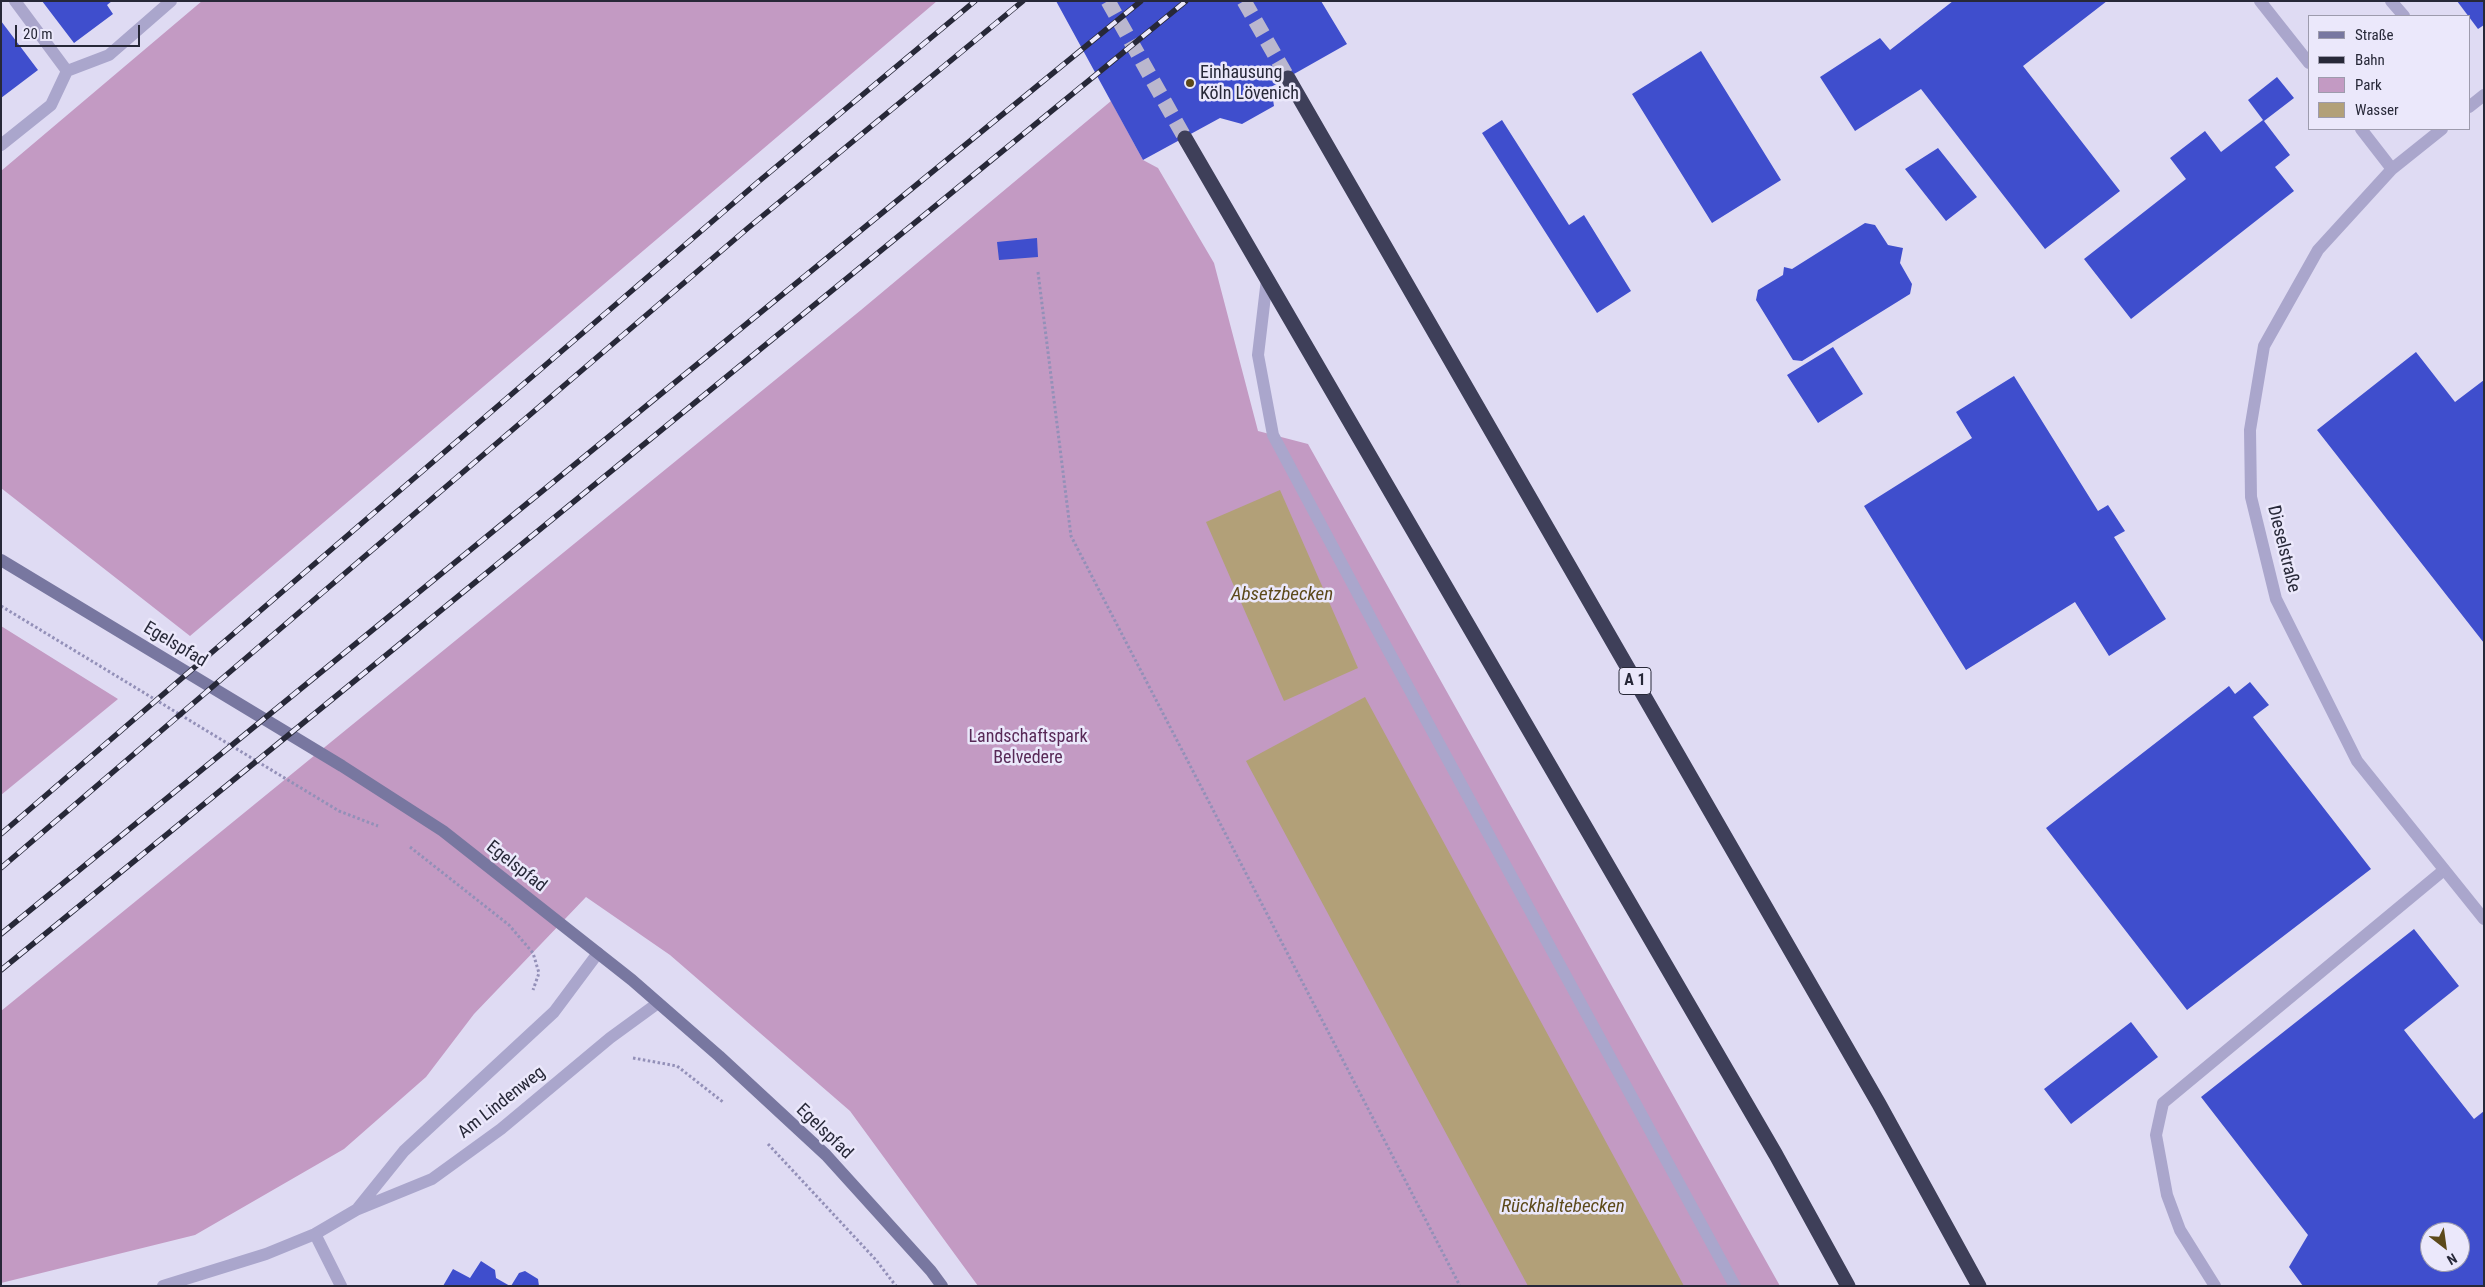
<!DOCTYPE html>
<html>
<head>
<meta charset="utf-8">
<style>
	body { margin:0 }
	#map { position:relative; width:2485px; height:1287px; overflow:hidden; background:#dfdbf3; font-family:"Roboto Condensed",sans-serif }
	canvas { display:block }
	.frame { position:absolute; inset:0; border:2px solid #272838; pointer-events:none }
	.legend { position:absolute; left:2308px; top:15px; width:162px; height:115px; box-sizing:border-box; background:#ebe8fb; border:1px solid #9d9bad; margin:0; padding:6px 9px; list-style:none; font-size:15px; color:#272838 }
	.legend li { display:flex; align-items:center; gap:10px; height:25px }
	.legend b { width:25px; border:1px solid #9d9bad }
	.north { position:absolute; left:2420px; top:1222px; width:50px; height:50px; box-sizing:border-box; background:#ebe8fb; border:1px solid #9d9bad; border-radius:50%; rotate:150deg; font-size:14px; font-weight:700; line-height:20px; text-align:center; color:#272838 }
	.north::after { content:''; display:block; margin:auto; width:18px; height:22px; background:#5c491a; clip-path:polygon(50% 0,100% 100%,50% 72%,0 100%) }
	.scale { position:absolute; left:15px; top:25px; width:125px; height:22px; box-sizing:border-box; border:2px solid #272838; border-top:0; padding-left:6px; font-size:15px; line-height:18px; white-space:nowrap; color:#272838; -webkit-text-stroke:4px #ebe8fb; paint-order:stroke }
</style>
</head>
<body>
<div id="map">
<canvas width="2485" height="1287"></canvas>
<div class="frame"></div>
<ul class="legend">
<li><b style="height:6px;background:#7877a0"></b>Straße</li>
<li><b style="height:6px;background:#272838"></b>Bahn</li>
<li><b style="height:14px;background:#c39ac3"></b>Park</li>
<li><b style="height:14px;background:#b2a078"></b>Wasser</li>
</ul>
<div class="north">N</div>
<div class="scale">20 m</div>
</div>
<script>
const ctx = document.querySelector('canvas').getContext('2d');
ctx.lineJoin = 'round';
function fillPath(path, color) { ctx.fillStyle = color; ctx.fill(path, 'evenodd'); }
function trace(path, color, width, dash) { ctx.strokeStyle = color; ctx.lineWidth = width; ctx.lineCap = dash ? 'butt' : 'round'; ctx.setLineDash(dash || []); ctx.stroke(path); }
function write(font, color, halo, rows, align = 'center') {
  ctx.font = font + ' "Roboto Condensed",sans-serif'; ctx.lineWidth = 5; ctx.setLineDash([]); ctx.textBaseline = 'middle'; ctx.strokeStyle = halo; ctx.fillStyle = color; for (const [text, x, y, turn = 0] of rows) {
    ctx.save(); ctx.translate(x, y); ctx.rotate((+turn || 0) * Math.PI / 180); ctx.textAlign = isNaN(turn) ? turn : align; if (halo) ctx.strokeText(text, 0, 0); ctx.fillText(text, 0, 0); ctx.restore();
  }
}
fillPath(new Path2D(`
	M202 1H937L190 636 1 488V171Z
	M1111 101 1143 160 1158 168 1214 263 1258 431 1308 444 1780 1286H978L850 1111 670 955 586 897 474 1014 426 1077 344 1149 195 1235 1 1283V1011L861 310Z
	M1 626 118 699 1 795Z`), '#c39ac3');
fillPath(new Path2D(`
	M1280 490 1358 668 1284 701 1206 522Z
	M1365 697 1684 1286H1528L1246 761Z`), '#b2a078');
fillPath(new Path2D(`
	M42 1H112L107 5 113 14 74 43Z
	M1056 1H1321L1347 44 1271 87 1274 106 1242 124 1220 118 1143 160Z
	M1953 1H2107L2023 66 2120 191 2045 249 1921 89 1855 131 1820 77 1880 38 1890 50Z
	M2457 1H2484V25L2478 29Z
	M1 21 38 70 1 98Z
	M1701 51 1781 180 1712 223 1632 94Z
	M2277 77 2294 98 2264 121 2290 155 2275 167 2294 191 2131 319 2084 259 2186 179 2170 158 2205 131 2221 152 2263 120 2248 100Z
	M1502 120 1569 225 1584 215 1631 291 1597 313 1482 133Z
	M1938 148 1977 197 1946 221 1905 169Z
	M1865 223 1875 225 1888 245 1903 248 1900 263 1912 284 1910 294 1802 361 1793 360 1756 300 1758 290 1783 275 1784 267 1792 269Z
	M1037 238 1038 257 999 260 997 242Z
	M1833 347 1863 394 1818 423 1787 375Z
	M2416 352 2455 402 2484 380V643L2317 430Z
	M2014 376 2098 511 2108 505 2125 531 2114 537 2166 619 2109 656 2075 602 1966 670 1864 506 1972 438 1956 412Z
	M2250 682 2269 705 2253 717 2371 869 2187 1010 2046 828 2229 686 2235 694Z
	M2414 929 2459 986 2404 1030 2474 1119 2484 1111V1286H2303L2289 1267 2308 1235 2201 1097ZM2430 1232H2460V1262H2430Z
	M2131 1022 2158 1057 2071 1124 2044 1089Z
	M481 1261 495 1270 496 1278 510 1286H443L453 1269 470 1278Z
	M525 1271 538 1279 539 1286H511L519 1273Z`), '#3f4ecd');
trace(new Path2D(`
	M1108 1 1185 138
	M1244 1 1288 78`), '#bab7ce', 15, [15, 8]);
trace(new Path2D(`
	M1038 272 1071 536 1460 1286
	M1 606 339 811 378 826
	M410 847 509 925 533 953 539 973 533 990
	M633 1058 677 1066 723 1102
	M768 1144 876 1260 896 1286`), '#9390b8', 3, [2.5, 2.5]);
trace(new Path2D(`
	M2391 1 2404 16
	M67 71 109 55 171 1
	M1 145 51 105 67 71 15 1
	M1267 279 1258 355 1273 435 1382 639 1735 1286
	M2215 1286 2180 1230 2167 1195 2156 1135 2163 1103 2444 870`), '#aaa6cc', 12);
trace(new Path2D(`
	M2260 1 2309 63
	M2469 107 2484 95
	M2361 129 2392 169
	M2442 129 2392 169 2318 250 2264 346 2250 430 2251 497 2276 599 2357 761 2484 919
	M358 1208 404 1151 554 1012 598 953
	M315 1234 341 1286
	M163 1286 266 1254 315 1234 356 1210 432 1179 501 1129 610 1038 658 1003`), '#aaa6cc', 12);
trace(new Path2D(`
	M1 560 342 766 443 831 632 980 719 1056 826 1155 931 1271 942 1286`), '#7877a0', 12);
trace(new Path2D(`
	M1288 78 1879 1104 1979 1286
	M1185 138 1776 1155 1848 1286`), '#3e3f59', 15);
const rail = new Path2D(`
	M1 834 758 182 975 1
	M1 868 748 228 1023 1
	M1 934 1141 1
	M1 970 1186 1`);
trace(rail, '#272838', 5.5);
trace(rail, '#ebe8fb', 4, [11]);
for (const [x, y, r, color] of [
	[1190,83,5,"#5c491a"]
]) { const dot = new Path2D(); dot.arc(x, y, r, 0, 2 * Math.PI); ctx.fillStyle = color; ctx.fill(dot); trace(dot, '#ebe8fb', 2); }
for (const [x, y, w] of [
	[1635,681,32]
]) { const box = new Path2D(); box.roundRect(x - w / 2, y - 13.5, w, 27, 4); ctx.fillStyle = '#ebe8fb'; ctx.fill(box); trace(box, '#272838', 1); }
write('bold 16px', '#272838', null, [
	["A 1",1635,681]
]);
write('18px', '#272838', '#ebe8fb', [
	["Einhausung",1200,73],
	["Köln Lövenich",1200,94]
], 'left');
write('18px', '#272838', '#ebe8fb', [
	["Dieselstraße",2283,549,76],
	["Egelspfad",175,645,31],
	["Egelspfad",516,867,38],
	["Am Lindenweg",502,1103,-38],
	["Egelspfad",824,1132,44]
]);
write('18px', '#582957', '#ebe8fb', [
	["Landschaftspark",1028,737],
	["Belvedere",1028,758]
]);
write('italic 19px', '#5c491a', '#ebe8fb', [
	["Absetzbecken",1282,595],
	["Rückhaltebecken",1563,1207]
]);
</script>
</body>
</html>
